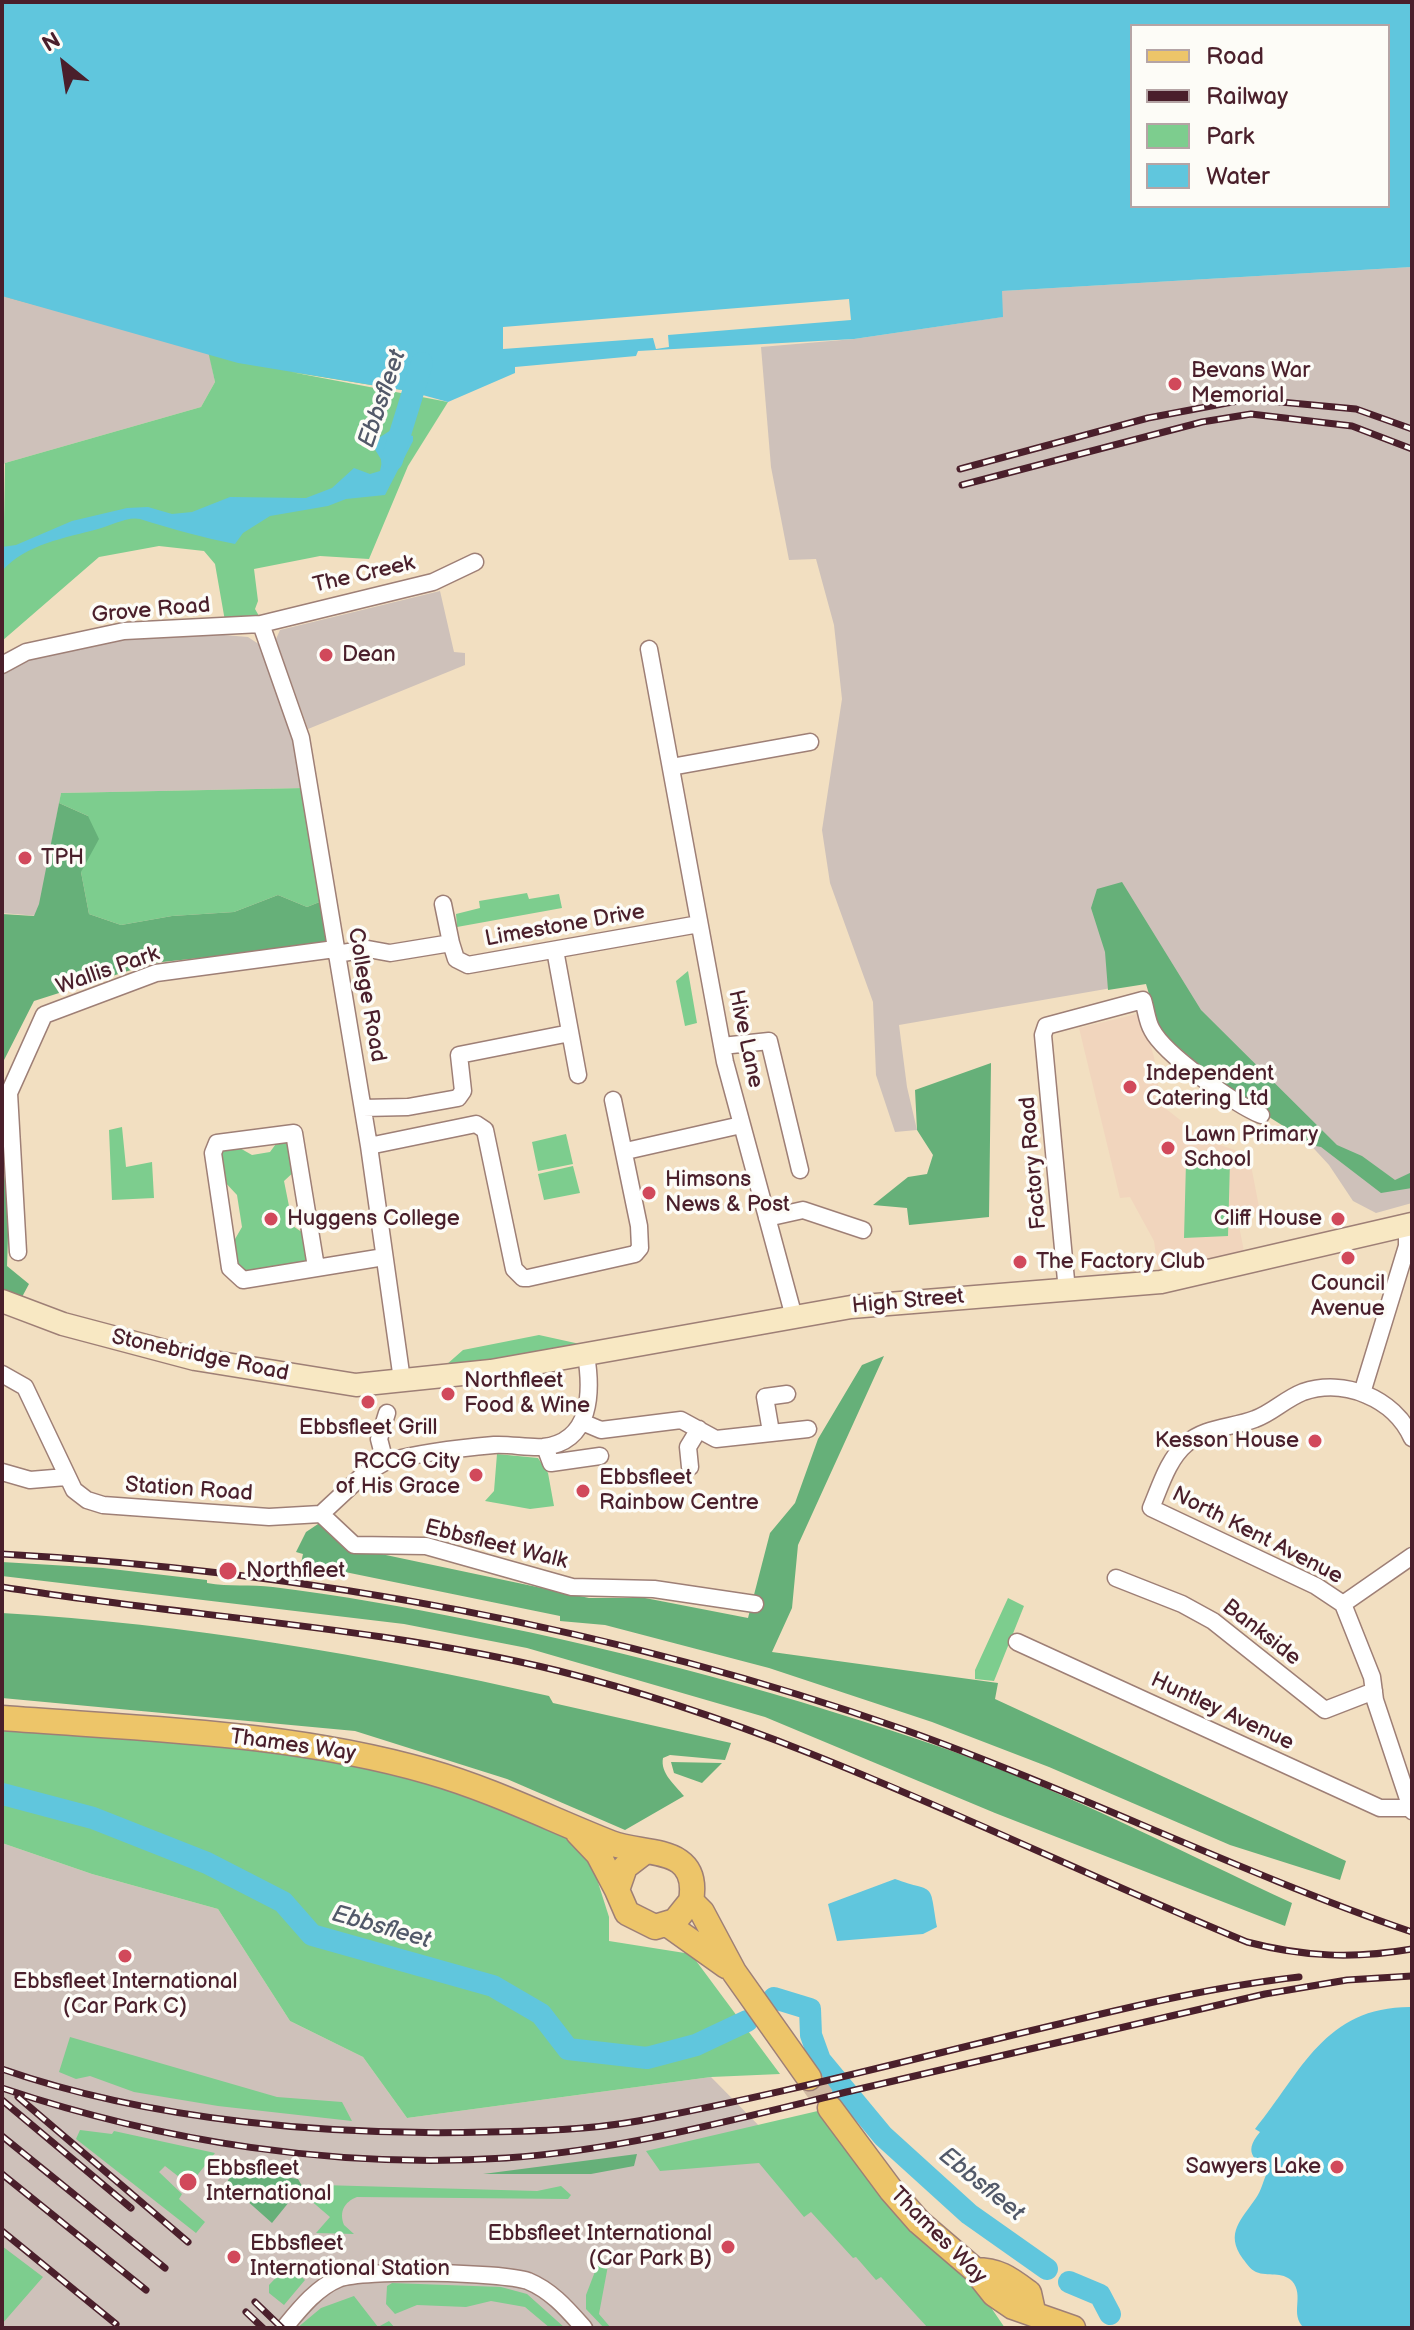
<!DOCTYPE html>
<html>
<head>
<meta charset="utf-8">
<style>
	body { margin:0 }
	#map { position:relative; width:1414px; height:2330px; overflow:hidden; background:#f2dfc1; font-family:"Balsamiq Sans",sans-serif }
	canvas { display:block }
	.frame { position:absolute; inset:0; border:4px solid #4a1f2b; pointer-events:none }
	.legend { position:absolute; left:1130px; top:24px; width:260px; height:184px; box-sizing:border-box; background:#fdfcf7; border:2px solid #b5a4a5; margin:0; padding:10px 14px; list-style:none; font-size:24px; color:#4a1f2b }
	.legend li { display:flex; align-items:center; gap:16px; height:40px }
	.legend b { width:40px; border:2px solid #b5a4a5 }
	.north { position:absolute; left:24px; top:24px; width:80px; height:80px; -webkit-text-stroke:6px #fdfcf7; paint-order:stroke; rotate:330deg; font-size:22px; font-weight:700; line-height:32px; text-align:center; color:#4a1f2b }
	.north::after { content:''; display:block; margin:auto; width:28px; height:36px; background:#4a1f2b; clip-path:polygon(50% 0,100% 100%,50% 72%,0 100%) }
</style>
</head>
<body>
<div id="map">
<canvas width="1414" height="2330"></canvas>
<div class="frame"></div>
<ul class="legend">
<li><b style="height:10px;background:#edc569"></b>Road</li>
<li><b style="height:10px;background:#4a1f2b"></b>Railway</li>
<li><b style="height:22px;background:#7dcd8e"></b>Park</li>
<li><b style="height:22px;background:#60c6dd"></b>Water</li>
</ul>
<div class="north">N</div>
</div>
<script>
const ctx = document.querySelector('canvas').getContext('2d');
ctx.lineJoin = 'round';
function fillPath(path, color) { ctx.fillStyle = color; ctx.fill(path, 'evenodd'); }
function trace(path, color, width, dash) { ctx.strokeStyle = color; ctx.lineWidth = width; ctx.lineCap = dash ? 'butt' : 'round'; ctx.setLineDash(dash || []); ctx.stroke(path); }
function write(font, color, halo, rows, align = 'center') {
  ctx.font = font + ' "Balsamiq Sans",sans-serif'; ctx.lineWidth = 7; ctx.setLineDash([]); ctx.textBaseline = 'middle'; ctx.strokeStyle = halo; ctx.fillStyle = color; for (const [text, x, y, turn = 0] of rows) {
    ctx.save(); ctx.translate(x, y); ctx.rotate((+turn || 0) * Math.PI / 180); ctx.textAlign = isNaN(turn) ? turn : align; if (halo) ctx.strokeText(text, 0, 0); ctx.fillText(text, 0, 0); ctx.restore();
  }
}
fillPath(new Path2D(`
	M1141 1013 1154 1057 1161 1105 1206 1140 1249 1155 1260 1212 1237 1216 1244 1251 1158 1270 1154 1241 1130 1197 1120 1198 1079 1028Z`), '#f1d5bd');
fillPath(new Path2D(`
	M1412 267V1203L1376 1213 1353 1201 1329 1165 1293 1126 1146 982 899 1025 907 1087 917 1130 895 1132 876 1075 873 1002 830 883 822 830 842 699 834 625 816 559 789 560 771 467 761 347 854 339 1002 317 1001 291Z
	M2 290 209 352 215 382 201 407 5 463 2 467Z
	M440 591 454 652 465 653V665L308 729 279 648 276 639 280 630Z
	M224 635 248 637 260 645 292 736 305 788 61 793 38 916 2 913V674L25 661 128 638Z
	M2 1843 92 1874 218 1909 290 2021 363 2057 407 2118 711 2077 958 2328H2Z`), '#cec1ba');
fillPath(new Path2D(`
	M2 296 408 391 291 372 448 402 408 466 369 559 320 556 254 569 258 601 255 609 259 616 225 621 215 564 204 551 159 546 99 557 2 641 5 463 201 407 215 382 208 351Z
	M305 788 322 901 307 907 278 895 234 912 172 916 121 925 89 914 81 872 88 816 59 803 61 793Z
	M527 893 529 899 559 894 562 908 457 927 456 914 480 908 479 901Z
	M688 971 697 1023 685 1026 676 981Z
	M122 1127 126 1167 152 1162 154 1198 112 1200 109 1130Z
	M566 1134 573 1164 538 1171 532 1142Z
	M281 1137H287L297 1169 284 1181 293 1226 306 1235 310 1263 305 1266 237 1272 231 1246 242 1227 237 1195 222 1179 220 1150 238 1147 252 1155 270 1152Z
	M1230 1161 1228 1236 1184 1238 1186 1162Z
	M573 1166 580 1193 544 1200 538 1174Z
	M539 1335 589 1346 488 1363 446 1365 463 1350Z
	M497 1454 538 1458 548 1473 554 1506 530 1509 485 1501 494 1491Z
	M1008 1598 1024 1606 994 1681 975 1679V1670Z
	M2 1725 241 1744 435 1780 576 1839 596 1876 609 1917V1941L691 1954 780 2074 711 2077 407 2118 363 2057 290 2021 218 1909 92 1874 2 1843Z
	M70 2037 277 2097 342 2102 352 2121 218 2106 134 2092 90 2076 76 2079 59 2072Z
	M822 2110 919 2238 996 2303 992 2309 1005 2328H928L881 2277 876 2280 856 2257 853 2258 811 2212 804 2217 759 2163 660 2171 646 2151Z
	M80 2130 112 2134 114 2131 215 2153 195 2178 183 2180 165 2166 159 2172 182 2194 179 2199 205 2222 196 2233 76 2139Z
	M321 2185 537 2191 561 2186 571 2195 568 2199 357 2197C344 2202 339 2212 344 2225L354 2234 316 2233 330 2217 309 2199Z
	M2 2246 43 2277 2 2324Z
	M609 2260 599 2314 611 2328H604L586 2309V2295L599 2261Z
	M288 2265 305 2280 284 2305 269 2293V2285Z
	M392 2283 501 2287 527 2294 565 2328H550L525 2307 491 2301 466 2307 417 2305 395 2314 386 2304 387 2286Z
	M354 2296 378 2327 389 2321 395 2328H297L321 2308Z`), '#7dcd8e');
fillPath(new Path2D(`
	M59 803 88 816 99 839 81 872 89 914 121 925 172 916 234 912 278 895 307 907 322 901 329 944 153 963 34 1001 2 1064V914L34 916 39 904Z
	M1122 882 1201 1010 1337 1145 1362 1156 1395 1180 1412 1172V1188L1381 1193 1321 1147 1301 1143 1285 1127 1234 1095 1169 1039 1159 1028 1146 984 1108 990 1105 952 1091 908 1097 889Z
	M991 1063 989 1217 909 1225 907 1208 873 1205 908 1177 927 1174 933 1155 917 1130 915 1090Z
	M2 1161 9 1206 7 1266 29 1284 22 1297 2 1289Z
	M884 1356 798 1545 792 1608 772 1652 998 1683 995 1699 1346 1861 1340 1880 1230 1845 1049 1767 932 1722 769 1668 605 1625 560 1621V1616L301 1563 303 1554 296 1552 306 1532 321 1522 348 1547 589 1598H645L748 1618 770 1533 795 1503 818 1439 862 1365Z
	M2 1562 103 1568 207 1580V1583C229 1587 251 1584 273 1587 338 1595 406 1607 470 1620 632 1652 794 1696 949 1750 1065 1791 1180 1851 1292 1903L1285 1926 995 1813 765 1717 527 1648 404 1624 2 1576Z
	M2 1613C187 1624 368 1655 549 1696L553 1703 731 1743 725 1760 670 1755 663 1758C660 1773 675 1785 684 1796L625 1830 507 1779 355 1731 2 1698Z
	M671 1762 722 1763 702 1783 674 1773Z
	M637 2154 634 2166 591 2174H483Z
	M233 2169 298 2179 302 2186 272 2223 227 2183Z`), '#66b079');
fillPath(new Path2D(`
	M2 2H1412V267L1002 291 1003 317 854 339 638 351 636 356 515 367V373L448 402 408 391 238 363 2 296ZM1132 26H1388V206H1132Z
	M391 430 413 436V441L385 495 346 499 328 506 270 516 243 533 235 544C204 538 172 529 140 519 128 516 110 526 98 529 65 538 26 544 2 571V547L16 545 72 521 127 508 148 507 172 514 192 512 230 497 306 498 332 488 354 468 370 474 380 471 382 461 371 443Z
	M895 1879C936 1894 929 1879 937 1927L923 1934 837 1941 828 1904Z
	M1412 2007V2328H1304C1289 2314 1305 2296 1292 2281 1282 2271 1268 2277 1256 2272 1250 2269 1247 2264 1243 2259 1224 2233 1242 2219 1256 2198 1261 2191 1263 2182 1266 2175 1260 2158 1240 2156 1260 2132L1255 2129C1302 2071 1325 2006 1412 2007Z`), '#60c6dd');
fillPath(new Path2D(`
	M849 299 851 320 668 335 669 347 656 349 653 338 503 349V327Z`), '#f2dfc1');
trace(new Path2D(`
	M392 460 422 363
	M2 1794 93 1818 207 1863 283 1902 312 1935 493 1986 541 2014 568 2049 647 2058 696 2045 747 2021
	M774 1998 810 2009 811 2035 820 2060 883 2136 969 2214 1047 2269
	M1069 2282 1100 2295 1110 2314`), '#60c6dd', 22);
trace(new Path2D(`
	M809 2078 830 2108`), '#d0b9a3', 24, [24, 12]);
const street = new Path2D(`
	M261 624 301 738 369 1146 402 1380
	M649 649 725 1062 794 1317
	M2 665 26 652 124 631 261 624 433 582 475 562
	M671 767 810 742
	M451 943 456 959 468 965 699 924
	M555 950 578 1075
	M336 954 368 949 390 953 451 943 443 904
	M722 1046 769 1041 800 1170
	M363 1108 408 1107 458 1098 463 1091 459 1055 570 1033
	M369 1146 476 1124 485 1130 514 1269 523 1278H528L635 1254 640 1248 639 1226 613 1100
	M626 1151 741 1125
	M767 1218 803 1210 863 1230
	M18 1252 9 1093 44 1015 156 973 335 949
	M316 1267 294 1133 217 1143 213 1153 230 1268 243 1280 384 1257
	M1067 1291 1043 1035 1046 1026 1143 1000C1146 1009 1147 1022 1152 1030 1165 1055 1235 1104 1261 1115
	M2 1374 25 1387 74 1490 87 1500 103 1505 269 1517 321 1514
	M1362 1393 1407 1246V1226
	M387 1413 379 1439 385 1462C419 1453 459 1448 494 1445 510 1444 527 1448 543 1447 592 1442 592 1391 586 1355
	M582 1422 601 1430 681 1420 716 1439 808 1429
	M771 1432 765 1397 787 1394
	M545 1447 551 1463 600 1456
	M385 1462 364 1474 321 1514 354 1545 426 1546 572 1587 654 1589 755 1604
	M690 1467 688 1447 699 1429
	M2 1472 30 1480 66 1477
	M1116 1578 1182 1604 1213 1621 1325 1710 1374 1691
	M1343 1604 1316 1586 1151 1508C1160 1487 1168 1459 1186 1444 1204 1427 1232 1428 1255 1419 1272 1413 1285 1399 1303 1392 1344 1378 1394 1398 1412 1438
	M1343 1604 1372 1677 1375 1700 1412 1811
	M1343 1604 1412 1556
	M1017 1642 1380 1808H1411
	M284 2328C299 2310 316 2288 338 2279 362 2269 502 2272 528 2281 552 2291 567 2309 584 2328`);
const secondary = new Path2D(`
	M2 1301 63 1324 195 1359 356 1385 491 1371 851 1307 1161 1282 1412 1224`);
const primary = new Path2D(`
	M2 1718C145 1729 292 1732 430 1772 493 1790 550 1819 611 1843 644 1856 701 1844 691 1901L675 1921 655 1927 627 1913 617 1890 625 1867 646 1851
	M578 1833 598 1854 617 1890
	M691 1901 702 1912 734 1972 809 2078
	M667 1924 726 1966
	M830 2108 891 2190 919 2222 975 2270 994 2294 1013 2307 1073 2328
	M975 2270C999 2270 1010 2279 1029 2293L1033 2311`);
trace(street, '#9e7f76', 19);
trace(secondary, '#9e7f76', 25);
trace(primary, '#9e7f76', 27);
trace(street, '#fff', 16);
trace(secondary, '#f8e8c3', 22);
trace(primary, '#edc569', 24);
const rail = new Path2D(`
	M960 469 1148 418 1248 399 1356 409 1412 429
	M962 485 1202 422 1251 414 1352 426 1412 449
	M2 1554C308 1571 615 1628 905 1730 1076 1791 1240 1873 1412 1932
	M2 1587C188 1617 376 1626 559 1671 800 1731 1019 1848 1247 1942 1304 1957 1354 1959 1412 1949
	M2 2069C151 2121 330 2136 487 2132 537 2131 588 2130 638 2121 780 2095 919 2057 1059 2024 1138 2005 1218 1986 1299 1977
	M2 2088C163 2142 336 2169 506 2158 624 2150 740 2118 855 2090 992 2058 1128 2026 1265 1994L1347 1980 1412 1976
	M18 2097 188 2242
	M2 2100 131 2208
	M2 2136 165 2268
	M2 2174 146 2290
	M2 2231 116 2324
	M255 2302 282 2328
	M246 2312 263 2328`);
trace(rail, '#4a1f2b', 7);
trace(rail, '#fdfcf7', 4, [12]);
for (const [x, y, r, color] of [
	[1175,384,8,"#d1495b"],
	[326,655,8,"#d1495b"],
	[25,858,8,"#d1495b"],
	[1130,1087,8,"#d1495b"],
	[1168,1148,8,"#d1495b"],
	[649,1193,8,"#d1495b"],
	[271,1219,8,"#d1495b"],
	[1338,1219,8,"#d1495b"],
	[1348,1258,8,"#d1495b"],
	[1020,1262,8,"#d1495b"],
	[448,1394,8,"#d1495b"],
	[368,1402,8,"#d1495b"],
	[1315,1441,8,"#d1495b"],
	[476,1475,8,"#d1495b"],
	[583,1491,8,"#d1495b"],
	[228,1571,10,"#d1495b"],
	[125,1956,8,"#d1495b"],
	[1337,2167,8,"#d1495b"],
	[188,2182,10,"#d1495b"],
	[728,2247,8,"#d1495b"],
	[234,2257,8,"#d1495b"]
]) { const dot = new Path2D(); dot.arc(x, y, r, 0, 2 * Math.PI); ctx.fillStyle = color; ctx.fill(dot); trace(dot, '#fdfcf7', 3); }
write('22px', '#4a1f2b', '#fdfcf7', [
	["Bevans War",1191,371],
	["Memorial",1191,396],
	["Dean",342,655],
	["TPH",41,858],
	["Independent",1146,1074],
	["Catering Ltd",1146,1099],
	["Lawn Primary",1184,1135],
	["School",1184,1160],
	["Himsons",665,1180],
	["News & Post",665,1205],
	["Huggens College",287,1219],
	["Cliff House",1322,1219,"right"],
	["The Factory Club",1036,1262],
	["Council",1348,1284,"center"],
	["Avenue",1348,1309,"center"],
	["Northfleet",464,1381],
	["Food & Wine",464,1406],
	["Ebbsfleet Grill",368,1428,"center"],
	["Kesson House",1299,1441,"right"],
	["RCCG City",460,1462,"right"],
	["of His Grace",460,1487,"right"],
	["Ebbsfleet",599,1478],
	["Rainbow Centre",599,1503],
	["Northfleet",246,1571],
	["Ebbsfleet International",125,1982,"center"],
	["(Car Park C)",125,2007,"center"],
	["Sawyers Lake",1321,2167,"right"],
	["Ebbsfleet",206,2169],
	["International",206,2194],
	["Ebbsfleet International",712,2234,"right"],
	["(Car Park B)",712,2259,"right"],
	["Ebbsfleet",250,2244],
	["International Station",250,2269]
], 'left');
write('22px', '#4a1f2b', '#fdfcf7', [
	["The Creek",364,575,-13],
	["Grove Road",151,611,-5],
	["Limestone Drive",565,926,-10],
	["Wallis Park",108,971,-19],
	["College Road",366,995,80],
	["Hive Lane",745,1039,78],
	["Factory Road",1034,1163,-95],
	["High Street",908,1302,-5],
	["Stonebridge Road",200,1356,12],
	["Station Road",189,1490,4],
	["North Kent Avenue",1257,1536,27],
	["Ebbsfleet Walk",496,1545,14],
	["Bankside",1261,1633,38],
	["Huntley Avenue",1222,1712,25],
	["Thames Way",293,1746,8],
	["Thames Way",938,2236,45]
]);
write('italic 24px', '#525969', '#fdfcf7', [
	["Ebbsfleet",383,399,-71],
	["Ebbsfleet",381,1928,16],
	["Ebbsfleet",981,2185,39]
]);
</script>
</body>
</html>
